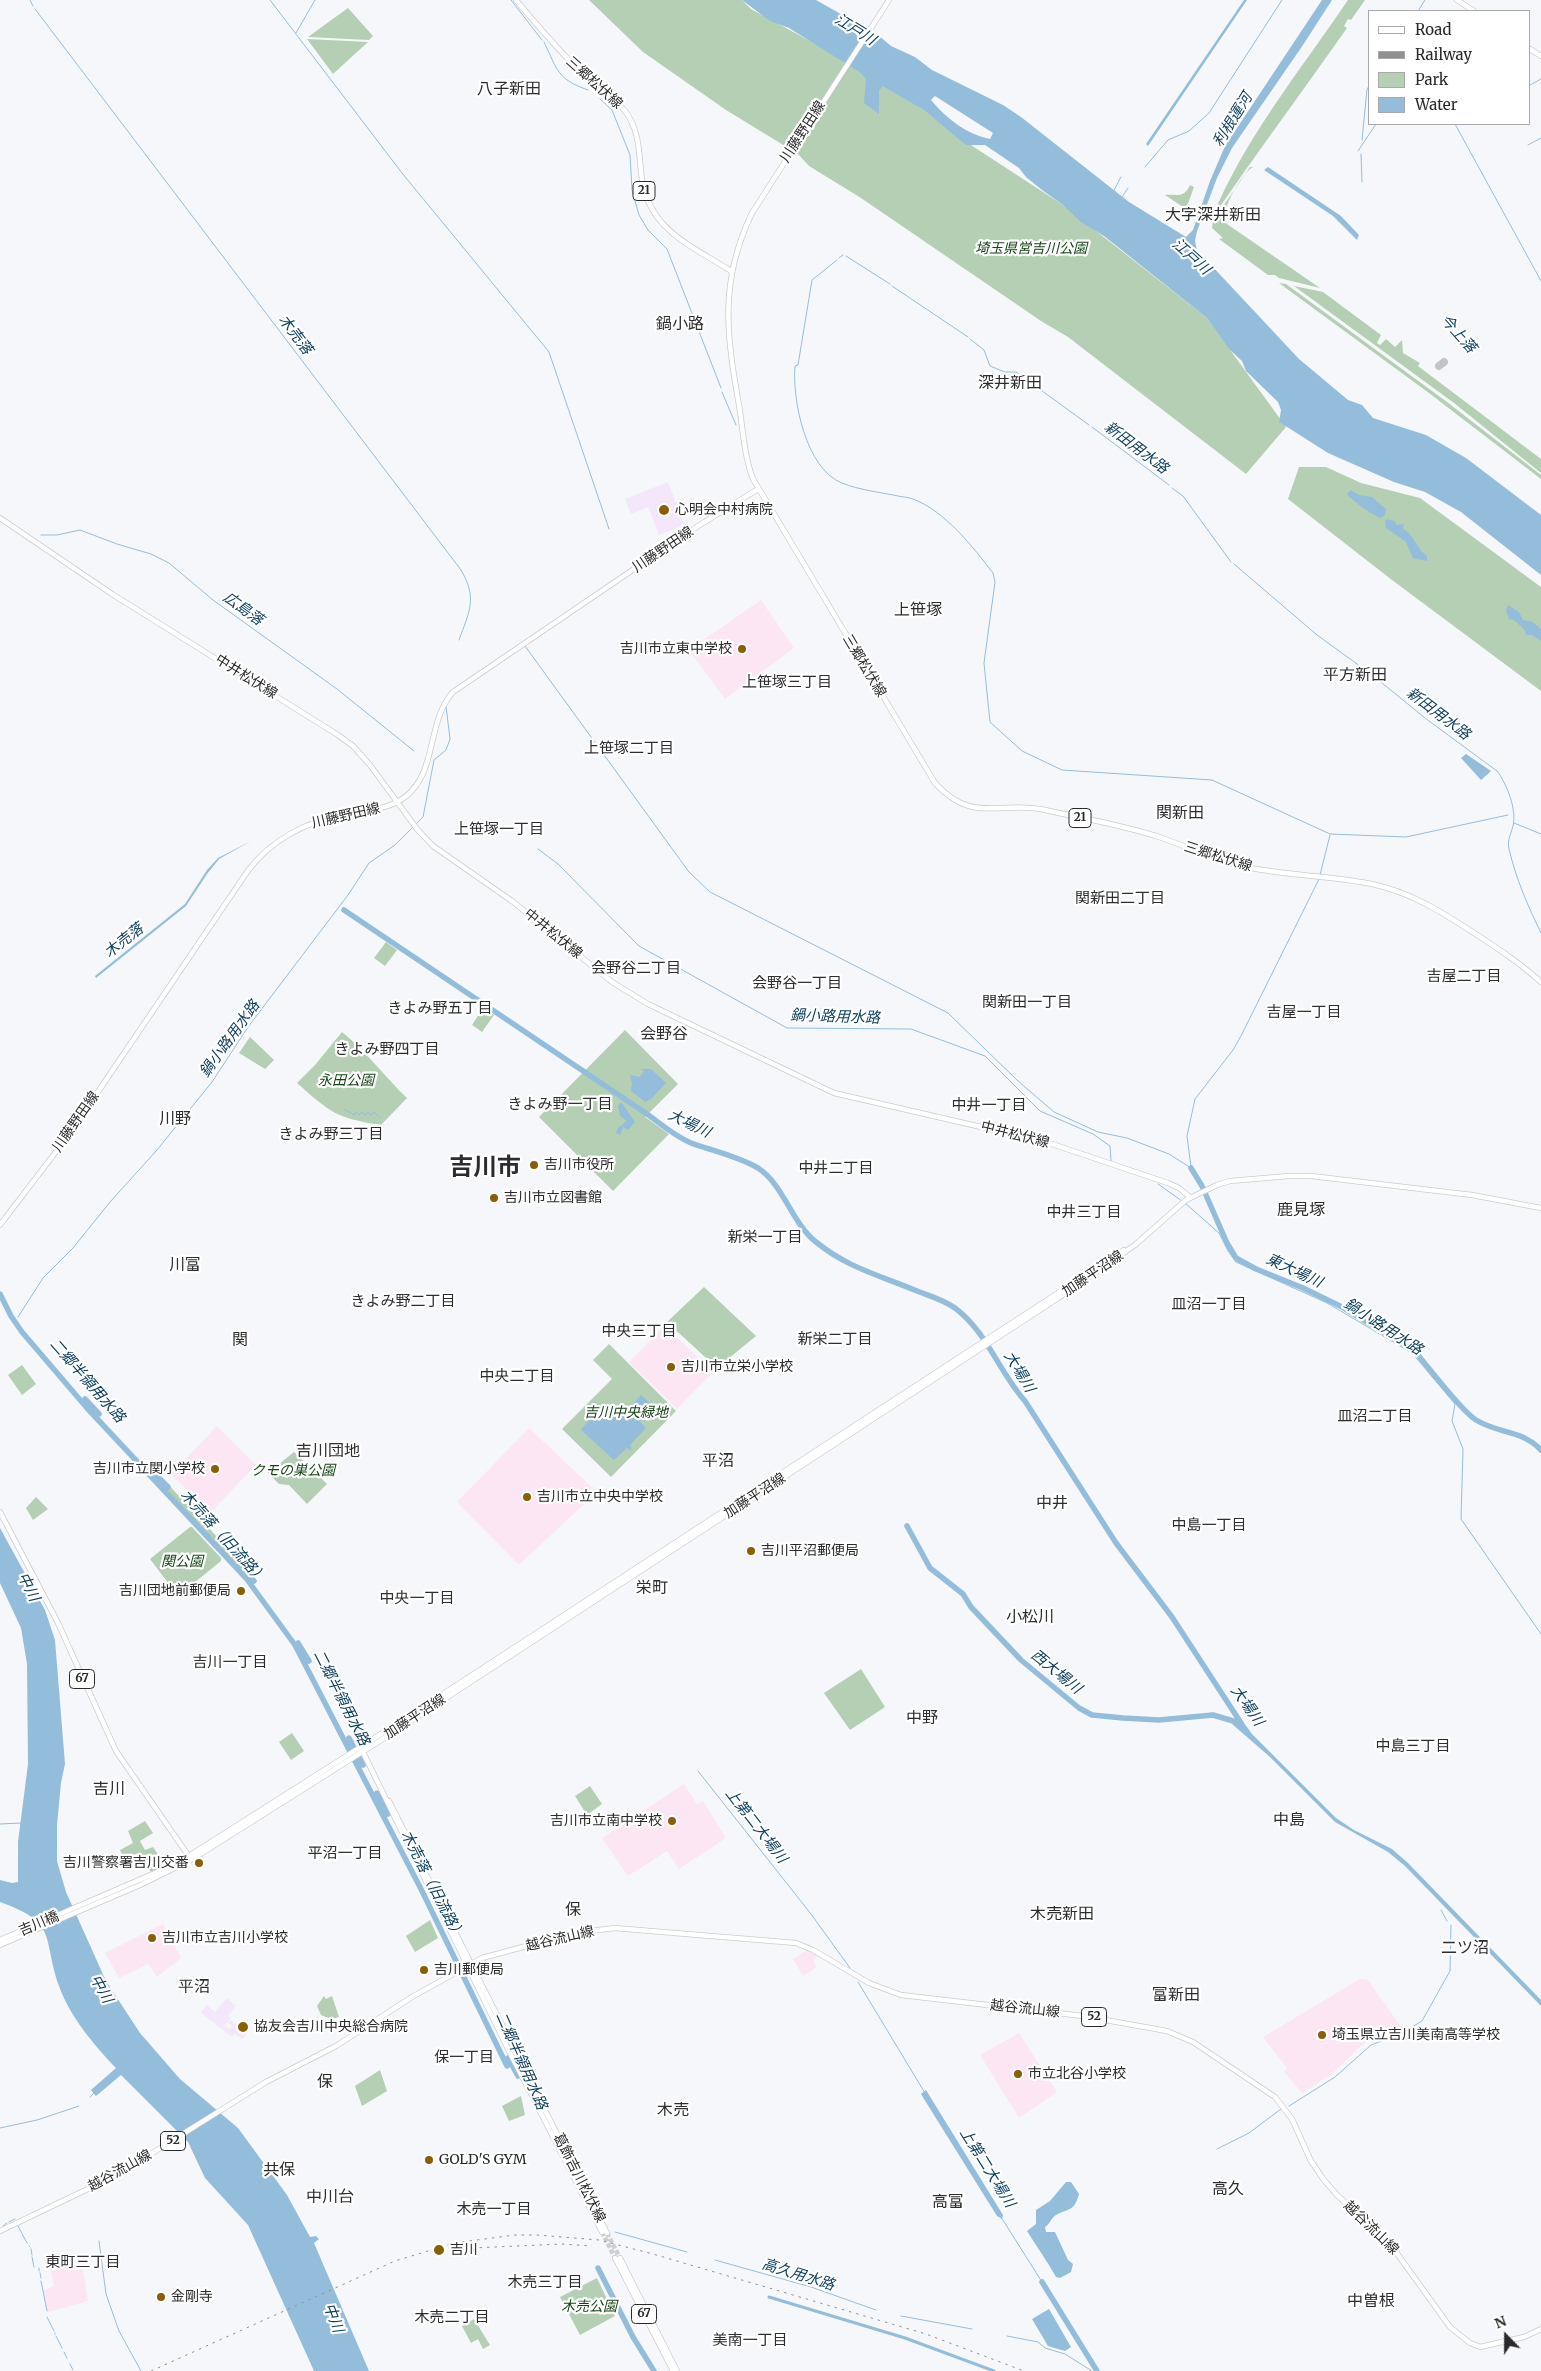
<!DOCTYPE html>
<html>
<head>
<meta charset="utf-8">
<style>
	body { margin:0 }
	#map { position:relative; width:1541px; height:2371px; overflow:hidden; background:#f6f7fa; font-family:Merriweather,serif }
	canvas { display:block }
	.legend { position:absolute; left:1368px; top:10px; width:162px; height:115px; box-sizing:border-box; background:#fff; border:1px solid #aaa; margin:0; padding:6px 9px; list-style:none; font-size:15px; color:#2a2a2b }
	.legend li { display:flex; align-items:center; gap:10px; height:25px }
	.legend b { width:25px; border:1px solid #aaa }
	.north { position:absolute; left:1481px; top:2311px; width:50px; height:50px; -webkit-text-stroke:4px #fff; paint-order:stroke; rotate:338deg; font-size:14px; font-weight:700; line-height:20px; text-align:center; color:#2a2a2b }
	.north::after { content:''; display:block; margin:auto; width:18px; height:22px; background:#2a2a2b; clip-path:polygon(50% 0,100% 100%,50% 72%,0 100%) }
</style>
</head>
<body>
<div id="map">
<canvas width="1541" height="2371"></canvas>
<ul class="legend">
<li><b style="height:6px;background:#fff"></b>Road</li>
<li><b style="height:6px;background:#909092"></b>Railway</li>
<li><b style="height:14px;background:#b4cfb3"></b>Park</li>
<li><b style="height:14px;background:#93bddb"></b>Water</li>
</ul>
<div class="north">N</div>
</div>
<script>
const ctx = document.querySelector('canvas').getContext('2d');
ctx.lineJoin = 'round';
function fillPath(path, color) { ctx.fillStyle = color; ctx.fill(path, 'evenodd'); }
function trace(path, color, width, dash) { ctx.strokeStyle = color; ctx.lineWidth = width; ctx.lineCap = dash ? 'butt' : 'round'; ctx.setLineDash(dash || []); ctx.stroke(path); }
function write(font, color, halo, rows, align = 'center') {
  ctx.font = font + ' Merriweather,"Noto Sans JP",serif'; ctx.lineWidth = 4.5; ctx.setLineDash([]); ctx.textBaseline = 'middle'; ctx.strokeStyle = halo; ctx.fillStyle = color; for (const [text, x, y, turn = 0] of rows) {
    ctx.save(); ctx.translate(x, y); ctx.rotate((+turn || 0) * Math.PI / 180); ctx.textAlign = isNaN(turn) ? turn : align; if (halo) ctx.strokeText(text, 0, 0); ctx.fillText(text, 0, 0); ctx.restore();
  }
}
fillPath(new Path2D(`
	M761 600 794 648 725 699 689 650Z
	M665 1326 713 1372 677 1409 629 1362Z
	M217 1426 256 1465 209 1514 173 1476V1472Z
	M529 1428 597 1492 519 1565 457 1502Z
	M684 1784 697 1804 703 1801 726 1838 679 1869 667 1851 628 1876 602 1838Z
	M163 1924 181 1958 157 1977 148 1964 119 1978 105 1953Z
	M807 1950 819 1956 813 1960 817 1967 803 1976 793 1959Z
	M1360 1979 1368 1980 1402 2028 1392 2032 1381 2034 1362 2045 1333 2073 1302 2093 1284 2072 1287 2068 1263 2037Z
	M1019 2033 1057 2092 1019 2118 980 2055Z
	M64 2255 67 2270 83 2269 88 2301 49 2312 46 2310 43 2291 54 2286 49 2263Z`), '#fce6f3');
fillPath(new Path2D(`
	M668 482 685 525 659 535 648 507 631 514 625 499Z
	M227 1998 236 2006 228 2016 231 2018 222 2029 225 2026 229 2029 232 2026 228 2023 231 2020 247 2034 242 2039 235 2034 232 2037 201 2013 207 2005 215 2012Z`), '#f5e7fb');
fillPath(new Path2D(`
	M589 0H742L751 9 834 54 925 111 954 134 1063 205 1207 318 1286 427 1246 474 1068 337 1041 321 861 198 809 166 798 154 726 110 643 52Z
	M1348 0H1365L1351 20 1348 19 1344 26 1347 28C1302 92 1256 154 1212 218 1244 139 1300 71 1348 0Z
	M348 8 373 36 369 40 308 37Z
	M307 39 368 42 333 74Z
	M1250 167H1253C1241 174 1222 208 1224 222L1320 288 1279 278 1275 275H1268L1219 239 1223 238 1212 228 1213 221Z
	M1190 185 1194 187 1186 209 1165 195C1176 194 1184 199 1190 185Z
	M1279 283 1286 284 1447 402 1541 475V479L1429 393Z
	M1294 286 1323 292 1381 335 1377 343 1380 345 1386 339 1395 347 1402 340 1403 353 1420 363 1418 366 1541 459V473L1454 403Z
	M1299 467H1326L1361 483 1420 498 1541 587V691L1392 580 1288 499Z
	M386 942 397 950 385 966 374 958Z
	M483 1008 494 1015 482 1032 472 1025Z
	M625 1030 678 1084 645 1117 669 1134 613 1191 539 1117Z
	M342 1032C366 1051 384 1076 407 1098L381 1125C336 1118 331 1113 297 1083L315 1065Z
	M250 1037 274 1060 265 1069 239 1053Z
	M704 1287 756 1336 717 1368 667 1322Z
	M609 1344 676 1411 611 1477 562 1429 612 1379 593 1360Z
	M22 1365 36 1384 22 1395 8 1375Z
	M294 1452 327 1484 307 1504 289 1485 279 1484 265 1470 273 1469Z
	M165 1481 246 1568 241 1574 159 1486Z
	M36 1497 48 1509 33 1520 26 1508Z
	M190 1527H192L221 1558V1561L178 1596 150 1559Z
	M861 1669 885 1707 850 1730 824 1693Z
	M292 1733 304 1751 291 1760 279 1742Z
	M590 1786 602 1804 587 1815 575 1796Z
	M145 1821 153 1833 140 1841 145 1850 153 1847 165 1865 152 1872 146 1868 139 1853 124 1859 120 1850 133 1843 128 1831Z
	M430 1920 438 1938 415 1952 406 1936Z
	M324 1996 326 1999 332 1996 339 2017 331 2019 321 2015 317 2006Z
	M380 2070 387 2091 362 2106 355 2086Z
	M521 2096 525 2115 509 2121 502 2106Z
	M597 2278 615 2316 580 2335 560 2297Z
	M474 2319 490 2345 483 2349 478 2339 471 2343 462 2326Z`), '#b4cfb3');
fillPath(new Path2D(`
	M742 0H816L878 35 891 46 915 57 932 70 1003 105 1021 117 1129 202 1186 237 1193 230 1210 181 1225 146 1322 0H1332L1303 45 1232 148 1217 178 1197 231 1195 241 1197 250 1299 359 1348 400 1362 405 1373 418 1426 435 1466 458 1541 515V575L1461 512 1425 492 1394 482 1328 453 1284 425 1279 422 1281 410 1278 402 1246 371 1242 361 1229 349 1207 318 1104 236 1081 222 1063 205 1042 190 1026 177 1019 168 985 145H966L925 111 883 86 879 90V114L864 103 866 79 861 73 789 28 770 21ZM935 96 993 133 990 139C966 134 947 119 931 100Z
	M1244 0H1247L1148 146 1146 144Z
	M1268 167 1341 216 1359 235 1357 240 1333 216 1264 170Z
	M1351 490 1359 495 1372 497 1386 509 1385 515 1381 518C1375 517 1350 499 1347 494Z
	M1387 519 1394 521 1397 525 1404 524 1403 529C1415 535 1416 549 1427 556V561L1413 558 1406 542 1386 528 1385 521Z
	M1508 605 1519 612 1523 620 1533 622 1541 629V641L1532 635H1526C1526 629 1518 624 1514 620L1509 619 1506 610Z
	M1466 754 1491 771 1481 780 1461 758Z
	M251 841 219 859 207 874 186 906 96 978 95 976 185 904 207 870 218 858Z
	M641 1069H651L666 1083 651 1099 645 1102 631 1091 632 1084 630 1075 640 1077 644 1071Z
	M621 1102 635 1122 628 1130 623 1127 620 1135 616 1133 618 1128 627 1121 620 1116 618 1106Z
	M641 1395 653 1406 640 1422 646 1428 630 1445 632 1451 627 1448 614 1460 581 1430 582 1428 603 1406 616 1416 626 1412Z
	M0 1528 45 1610 55 1640 65 1764 61 1783 57 1825V1861L66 1892 106 1981 140 2033 180 2079 238 2128 287 2195 310 2237 316 2236 319 2239 314 2243 369 2371H314L248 2225 205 2178 188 2142 121 2075 96 2096 91 2090 116 2068C94 2045 70 2017 59 1986 42 1937 59 1923 0 1902V1880L12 1883 18 1882V1842L28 1764 27 1664 21 1628 0 1583Z
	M1239 1716 1252 1734 1336 1818 1354 1830 1392 1849 1408 1863 1541 2000V2006L1405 1866 1388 1852 1335 1822 1270 1757 1232 1724Z
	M926 2090 1003 2215 1002 2219 997 2216 924 2099 921 2094Z
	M1066 2182H1071L1079 2194C1074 2212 1069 2208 1056 2215 1051 2218 1050 2224 1045 2227L1046 2232H1055L1068 2260 1073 2264 1071 2272 1060 2278 1056 2277C1047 2261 1037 2247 1027 2231L1036 2224V2210L1050 2201Z
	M1049 2309 1071 2347 1065 2351 1048 2346 1032 2319Z`), '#93bddb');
trace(new Path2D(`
	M30 0 33 6
	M270 0 402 173 549 352 609 529
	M511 0 542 40
	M35 9 461 570C478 599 469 612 459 640
	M1418 11 1425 0
	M296 33 315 0
	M544 42C558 71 557 79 588 90
	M1530 85 1541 79
	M600 99 612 110 630 155 632 190 639 215 648 230 667 249 721 388
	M1455 124 1541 281
	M1362 140 1367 89 1370 85
	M1528 145 1541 138
	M1358 151 1376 124
	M1361 154 1362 182
	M1145 167 1168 140 1189 131 1209 113 1282 0
	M1113 192 1121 177
	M1122 197 1128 188
	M846 256 890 284
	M839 258 843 255
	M837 260 812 280 798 365 795 366C792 400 806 469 842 483 859 490 879 492 898 496 902 497 908 497 913 499 945 511 973 547 993 573L995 582 984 663 990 722 1022 751 1062 770 1212 780 1330 834 1406 837 1508 815
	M892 286 968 337
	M970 339 984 350 990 366 1005 372H1016L1089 425
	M722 392 736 425
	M1092 427 1169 485
	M1172 488 1183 496 1231 562
	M41 535H57L80 530 117 544 151 554 169 563 213 600 337 689 414 751
	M1234 564 1317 635 1371 674 1425 718 1497 771C1507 784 1517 810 1513 826 1511 834 1507 840 1509 849 1516 879 1528 906 1541 933
	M525 646 689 872 710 892 948 1013 1018 1081 1054 1112 1098 1132 1127 1138 1169 1154 1191 1168
	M1514 823 1541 834
	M538 849 558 864 639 946 787 1028 911 1029 985 1056 1040 1111 1093 1134 1110 1146 1111 1161
	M1320 875 1330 835
	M344 1109 354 1115 356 1112 359 1115 362 1112 365 1115 368 1112 371 1115 374 1112 379 1117
	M1191 1167 1187 1136 1195 1099 1233 1050 1242 1034 1319 879
	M1158 1184 1182 1201
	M1185 1203 1219 1233 1228 1251 1236 1262 1327 1303 1412 1353 1455 1404 1452 1421 1463 1449 1461 1519 1541 1634
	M18 1317 43 1278 73 1248 110 1202 157 1150 212 1082 248 1027 348 895 369 863 395 845 423 817 434 760 446 750 450 739 446 706
	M698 1771 811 1914 850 1968
	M0 1824 22 1823
	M1441 1910 1447 1921
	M858 1982 925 2093
	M90 2097 95 2092
	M1289 2106 1335 2077 1371 2045 1400 2034 1422 2021 1450 1971 1451 1925
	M0 2128 37 2120 79 2106
	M1217 2149 1249 2133 1281 2109
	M1001 2217 1042 2282
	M9 2222 15 2219
	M3 2226 7 2223
	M18 2226 27 2243
	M615 2232 687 2252
	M99 2241 106 2294 119 2331 141 2371
	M29 2246 30 2247
	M31 2249 32 2255
	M32 2257 34 2267
	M715 2260 811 2287 876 2310
	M39 2268V2271
	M40 2273 41 2278
	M41 2281 47 2311
	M901 2316 972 2329
	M47 2317 54 2331
	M55 2333V2334
	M56 2336 62 2348
	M1007 2336 1038 2342 1045 2348 1065 2354 1092 2371
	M64 2352 67 2358
	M70 2364 73 2370`), '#93bddb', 1);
trace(new Path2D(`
	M769 2297 905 2338 994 2371`), '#93bddb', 3);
trace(new Path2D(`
	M344 910 647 1114C661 1124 674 1136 691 1143 713 1151 737 1156 758 1168 784 1185 791 1222 816 1242 848 1268 879 1275 917 1291 930 1296 944 1300 955 1308 987 1332 999 1372 1025 1401L1116 1543 1172 1617 1241 1723
	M1191 1168 1202 1186 1227 1243 1236 1258 1256 1269 1303 1288 1340 1306 1408 1347 1417 1354C1430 1369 1461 1411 1476 1420 1499 1434 1522 1430 1541 1450
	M0 1294 11 1316 22 1332 87 1408 246 1578 295 1645 422 1891 507 2066
	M85 1399 99 1414
	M153 1472 168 1487
	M907 1526 930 1568 963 1594 971 1607 1021 1660 1079 1708 1092 1715 1123 1718 1159 1720 1213 1715 1240 1723
	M240 1565 254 1581
	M298 1643 309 1661
	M349 1738 363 1765
	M377 1793 388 1814
	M508 2058 518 2076
	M598 2268 633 2337 654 2371
	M1042 2282 1097 2371`), '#93bddb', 5.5);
trace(new Path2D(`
	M1439 366 1444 362`), '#c3c4c6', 8);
trace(new Path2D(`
	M602 2232 615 2258
	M607 2233 620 2258`), '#cdced1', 4.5, [4.5, 2]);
const major = new Path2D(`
	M516 0C537 25 558 50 582 73 596 86 613 96 625 111 639 129 639 151 641 172 646 229 689 244 731 271
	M889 0 752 213C718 284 727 337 740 411 743 434 745 458 753 479L935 783C973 825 1000 800 1045 810 1082 818 1122 825 1159 837 1186 846 1212 859 1241 866 1284 876 1329 875 1372 884 1410 892 1442 912 1474 933 1497 948 1520 963 1541 982
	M1457 0 1474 11
	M1530 49 1541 56
	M0 518 112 594 338 735 353 746 370 765 417 829 433 846 512 901 612 982 648 1004 834 1093 1046 1142 1168 1183 1179 1188 1190 1197
	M0 1225 68 1136 247 872C271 839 308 821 347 814 367 810 388 810 405 797 438 772 426 722 453 692L690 531 758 489
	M0 1512 58 1623 116 1751 190 1858
	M361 1748 508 2049 602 2232
	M389 1801 607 2233
	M0 1940 162 1870 189 1856 411 1715 1124 1250
	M0 1945 140 1885 191 1860 397 1730 1058 1298 1135 1245 1186 1200 1217 1185 1230 1181 1289 1176H1311L1472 1195 1541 1208
	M0 2231 117 2175 266 2082 336 2046 412 1997 482 1958 575 1933 614 1928 796 1943 813 1950 869 1983 901 1995 1083 2016 1167 2031 1193 2042 1275 2097 1292 2119 1311 2161 1324 2180 1337 2195 1388 2241 1450 2327 1470 2343 1480 2347 1524 2337 1541 2329
	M615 2258 673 2371
	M620 2258 677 2371`);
trace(major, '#ccccd0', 6);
trace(major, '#fff', 4.5);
trace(new Path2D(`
	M472 2248 562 2244 592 2246
	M151 2371 395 2261 454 2243 515 2235H537L599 2240 653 2254 926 2334 1024 2371`), '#909092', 1, [2.5, 5]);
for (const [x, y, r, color] of [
	[664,510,6,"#8c5e04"],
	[742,649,5,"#8c5e04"],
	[534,1165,5,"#8c5e04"],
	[494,1198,5,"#8c5e04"],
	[671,1367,5,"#8c5e04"],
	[215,1469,5,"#8c5e04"],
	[527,1497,5,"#8c5e04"],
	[751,1551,5,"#8c5e04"],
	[241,1591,5,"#8c5e04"],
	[672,1821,5,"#8c5e04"],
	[199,1863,5,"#8c5e04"],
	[152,1938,5,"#8c5e04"],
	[424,1970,5,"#8c5e04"],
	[243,2027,6,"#8c5e04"],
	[1322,2035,5,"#8c5e04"],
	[1018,2074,5,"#8c5e04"],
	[429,2160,5,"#8c5e04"],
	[439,2250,6,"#8c5e04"],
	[161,2297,5,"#8c5e04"]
]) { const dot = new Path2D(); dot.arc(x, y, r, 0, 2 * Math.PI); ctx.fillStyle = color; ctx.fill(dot); trace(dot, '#fff', 2); }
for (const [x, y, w] of [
	[644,191,22],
	[1080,818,22],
	[82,1679,25],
	[1094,2017,25],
	[173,2141,25],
	[644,2314,25]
]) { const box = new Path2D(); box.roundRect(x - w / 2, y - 9.5, w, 19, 4); ctx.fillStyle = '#fff'; ctx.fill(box); trace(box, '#2a2a2b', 1); }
write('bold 12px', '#2a2a2b', null, [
	["21",644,191],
	["21",1080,818],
	["67",82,1679],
	["52",1094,2017],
	["52",173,2141],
	["67",644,2314]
]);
write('14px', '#2a2a2b', '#fff', [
	["三郷松伏線",594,83,42],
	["川藤野田線",803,132,-57],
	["川藤野田線",663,550,-34],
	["三郷松伏線",864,666,59],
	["中井松伏線",246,677,32],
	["川藤野田線",346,816,-13],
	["三郷松伏線",1218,857,17],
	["中井松伏線",553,934,39],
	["川藤野田線",76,1122,-55],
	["中井松伏線",1015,1135,14],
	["加藤平沼線",1093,1274,-34],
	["加藤平沼線",755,1496,-33],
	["加藤平沼線",415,1717,-33],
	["吉川橋",39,1924,-23],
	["越谷流山線",560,1939,-13],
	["越谷流山線",1025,2009,6],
	["越谷流山線",120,2171,-29],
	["葛飾吉川松伏線",579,2178,63],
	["越谷流山線",1371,2228,44]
]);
write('italic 14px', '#144515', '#fff', [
	["埼玉県営吉川公園",1031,249],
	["永田公園",346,1081],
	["吉川中央緑地",626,1413],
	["クモの巣公園",293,1471],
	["関公園",182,1562],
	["木売公園",589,2307]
]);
write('14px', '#2a2a2b', '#fff', [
	["心明会中村病院",675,510],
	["吉川市立東中学校",732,649,"right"],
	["吉川市役所",544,1165],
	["吉川市立図書館",504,1198],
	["吉川市立栄小学校",681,1367],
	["吉川市立関小学校",205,1469,"right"],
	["吉川市立中央中学校",537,1497],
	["吉川平沼郵便局",761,1551],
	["吉川団地前郵便局",231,1591,"right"],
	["吉川市立南中学校",662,1821,"right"],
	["吉川警察署吉川交番",189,1863,"right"],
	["吉川市立吉川小学校",162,1938],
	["吉川郵便局",434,1970],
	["協友会吉川中央総合病院",254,2027],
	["埼玉県立吉川美南高等学校",1332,2035],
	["市立北谷小学校",1028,2074],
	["GOLD'S GYM",439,2160],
	["吉川",450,2250],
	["金剛寺",171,2297]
], 'left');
write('italic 15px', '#0e4160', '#fff', [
	["江戸川",855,30,32],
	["利根運河",1233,120,-58],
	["江戸川",1191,257,42],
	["今上落",1458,334,48],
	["木売落",295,335,53],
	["新田用水路",1136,448,37],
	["広島落",243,609,36],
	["新田用水路",1438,714,37],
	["木売落",124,941,-38],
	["鍋小路用水路",835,1017,2],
	["鍋小路用水路",230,1039,-54],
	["大場川",689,1124,26],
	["東大場川",1294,1271,25],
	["鍋小路用水路",1383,1327,33],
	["大場川",1019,1372,59],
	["二郷半領用水路",87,1381,49],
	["木売落（旧流路）",223,1537,48],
	["中川",28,1587,63],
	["西大場川",1056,1672,39],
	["二郷半領用水路",341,1698,63],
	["大場川",1247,1706,55],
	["上第二大場川",756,1826,52],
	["木売落（旧流路）",432,1885,63],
	["中川",101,1989,61],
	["二郷半領用水路",521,2061,66],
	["上第二大場川",987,2168,58],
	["高久用水路",798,2275,17],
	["中川",333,2318,69]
]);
write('15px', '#2d2d30', '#fff', [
	["上笹塚三丁目",787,683],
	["上笹塚二丁目",629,749],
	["上笹塚一丁目",499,830],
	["関新田二丁目",1120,899],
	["会野谷二丁目",636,969],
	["吉屋二丁目",1464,977],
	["会野谷一丁目",797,984],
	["関新田一丁目",1027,1003],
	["きよみ野五丁目",440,1009],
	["吉屋一丁目",1304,1013],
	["きよみ野四丁目",387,1050],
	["きよみ野一丁目",560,1105],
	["中井一丁目",989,1106],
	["きよみ野三丁目",331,1135],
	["中井二丁目",836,1169],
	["中井三丁目",1084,1213],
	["新栄一丁目",765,1238],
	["きよみ野二丁目",403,1302],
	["皿沼一丁目",1209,1305],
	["中央三丁目",639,1332],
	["新栄二丁目",835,1340],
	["中央二丁目",517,1377],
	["皿沼二丁目",1375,1417],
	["中島一丁目",1209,1526],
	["中央一丁目",417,1599],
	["吉川一丁目",230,1663],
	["中島三丁目",1413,1747],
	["平沼一丁目",345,1854],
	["保一丁目",464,2058],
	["木売一丁目",494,2210],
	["東町三丁目",83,2263],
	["木売三丁目",545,2283],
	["木売二丁目",452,2318],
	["美南一丁目",750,2341]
]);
write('16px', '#2d2d30', '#fff', [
	["八子新田",509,89],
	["大字深井新田",1213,215],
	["鍋小路",680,324],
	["深井新田",1010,383],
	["上笹塚",918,610],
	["平方新田",1355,675],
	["関新田",1180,813],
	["会野谷",664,1034],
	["川野",175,1119],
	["鹿見塚",1301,1210],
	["川富",185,1265],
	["関",240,1340],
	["吉川団地",328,1451],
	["平沼",718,1461],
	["中井",1052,1503],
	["栄町",652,1588],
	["小松川",1030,1617],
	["中野",922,1718],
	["吉川",109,1789],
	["中島",1289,1820],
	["保",573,1910],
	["木売新田",1062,1914],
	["二ツ沼",1465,1948],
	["平沼",194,1987],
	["富新田",1176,1995],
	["保",325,2082],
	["木売",673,2110],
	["共保",279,2170],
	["高久",1228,2189],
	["中川台",330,2197],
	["高富",948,2202],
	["中曽根",1371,2301]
]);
write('bold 24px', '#2d2d30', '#fff', [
	["吉川市",485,1168]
]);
</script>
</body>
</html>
